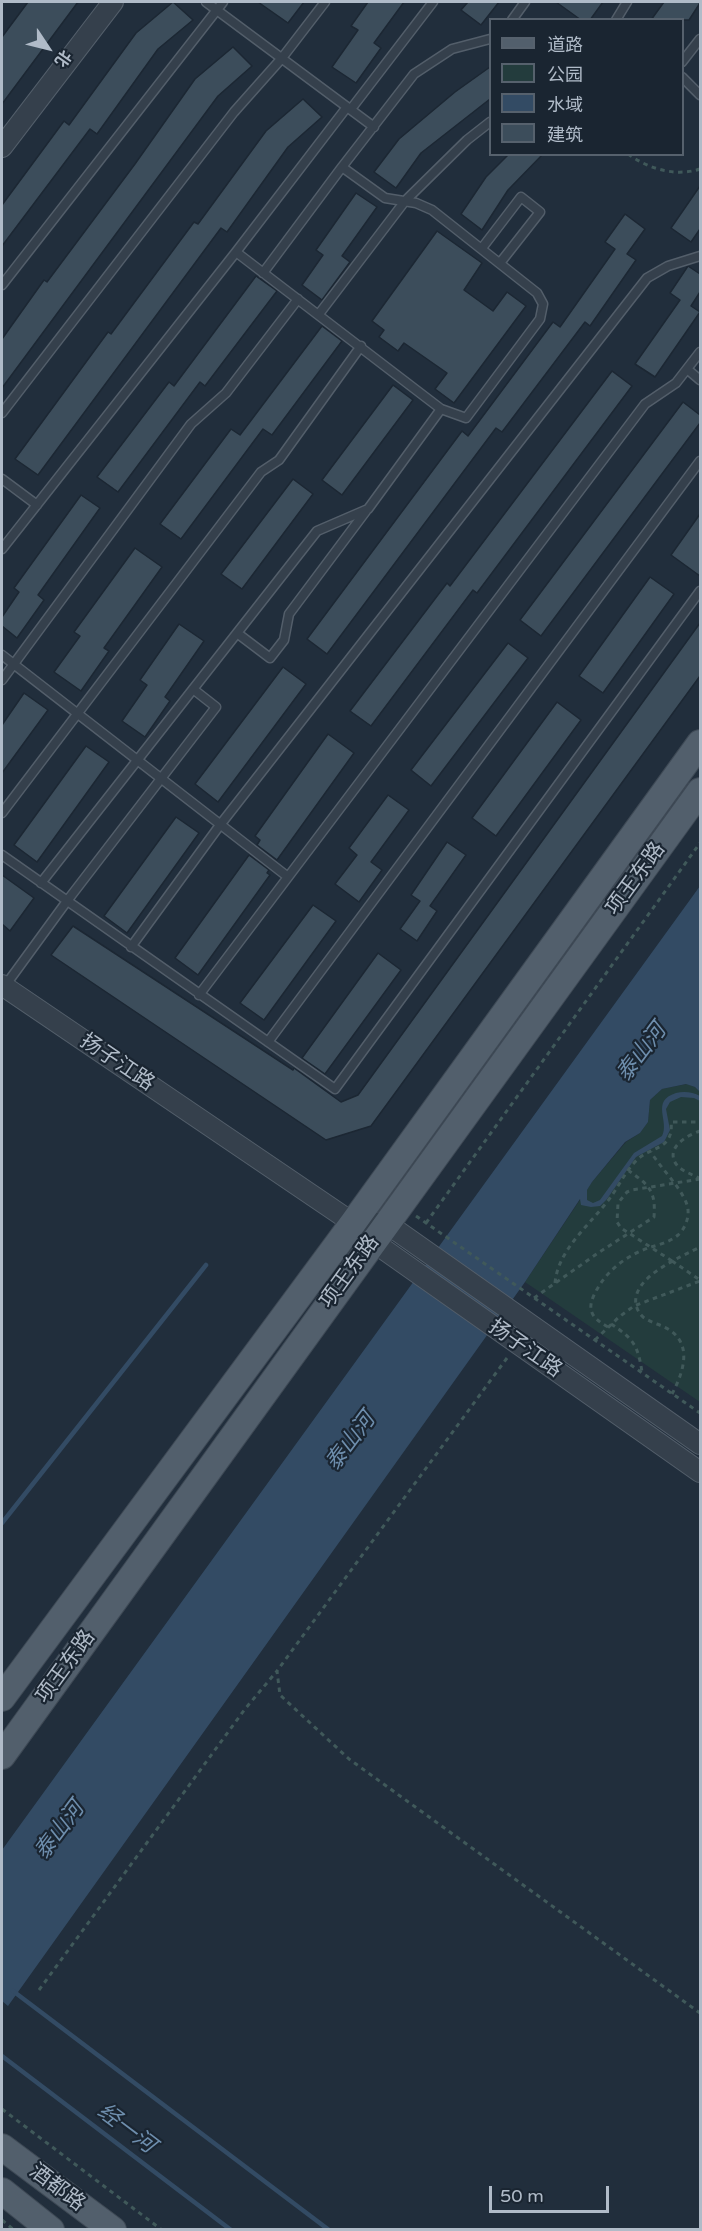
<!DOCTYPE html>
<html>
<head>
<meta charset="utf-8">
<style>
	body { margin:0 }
	#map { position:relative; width:702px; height:2231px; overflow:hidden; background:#212e3c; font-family:"Varela Round","Noto Sans SC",sans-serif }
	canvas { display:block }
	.frame { position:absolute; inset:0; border:3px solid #b0bbc8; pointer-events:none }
	.legend { position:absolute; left:489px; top:18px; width:195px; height:138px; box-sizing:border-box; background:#1a2531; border:2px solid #56616d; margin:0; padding:8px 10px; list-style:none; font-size:18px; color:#b0bbc8 }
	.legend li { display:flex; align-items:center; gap:12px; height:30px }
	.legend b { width:30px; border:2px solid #56616d }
	.north { position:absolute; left:18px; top:18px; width:60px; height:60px; -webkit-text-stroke:4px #1a2531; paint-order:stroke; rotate:125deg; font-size:16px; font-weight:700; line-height:24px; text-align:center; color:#b0bbc8 }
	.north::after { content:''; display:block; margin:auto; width:21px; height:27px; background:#b0bbc8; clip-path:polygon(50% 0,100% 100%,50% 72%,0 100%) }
	.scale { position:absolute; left:489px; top:2186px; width:120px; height:27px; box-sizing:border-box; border:3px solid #b0bbc8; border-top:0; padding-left:8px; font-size:18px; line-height:21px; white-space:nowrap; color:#b0bbc8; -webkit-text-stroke:4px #1a2531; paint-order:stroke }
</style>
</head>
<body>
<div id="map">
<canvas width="702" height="2231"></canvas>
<div class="frame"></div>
<ul class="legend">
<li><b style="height:8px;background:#525f6c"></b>道路</li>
<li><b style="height:16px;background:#233c3d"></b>公园</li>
<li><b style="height:16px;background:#334b64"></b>水域</li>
<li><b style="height:16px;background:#3c4d5b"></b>建筑</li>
</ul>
<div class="north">北</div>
<div class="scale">50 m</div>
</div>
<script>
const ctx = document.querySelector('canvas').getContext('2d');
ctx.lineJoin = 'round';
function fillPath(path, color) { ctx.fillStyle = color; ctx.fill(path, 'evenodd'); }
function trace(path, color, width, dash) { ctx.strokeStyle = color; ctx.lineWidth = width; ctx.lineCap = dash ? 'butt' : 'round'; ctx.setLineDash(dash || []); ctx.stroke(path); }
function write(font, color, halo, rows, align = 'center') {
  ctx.font = font + ' "Varela Round","Noto Sans SC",sans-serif'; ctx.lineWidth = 4.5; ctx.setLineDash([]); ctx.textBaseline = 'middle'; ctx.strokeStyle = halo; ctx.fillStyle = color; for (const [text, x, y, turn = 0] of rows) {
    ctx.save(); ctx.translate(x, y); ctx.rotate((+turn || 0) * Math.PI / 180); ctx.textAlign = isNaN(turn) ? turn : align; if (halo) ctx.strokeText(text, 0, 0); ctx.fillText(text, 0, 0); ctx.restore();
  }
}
fillPath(new Path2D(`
	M687 1084 695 1087 700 1092V1402L525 1282 592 1182 626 1142 640 1133 648 1122 650 1100 662 1089Z`), '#233c3d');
fillPath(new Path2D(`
	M700 886V1092L695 1087 686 1084 662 1089 650 1100 648 1122 640 1133 625 1142 592 1182 587 1190V1200L593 1203 600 1200 634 1153 662 1136C670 1121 650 1101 676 1093 684 1091 693 1092 700 1096V1101L694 1098 681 1097 670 1102 666 1109 670 1130 664 1142 636 1157 607 1199 600 1206 591 1207 581 1205 580 1199 525 1282 8 2006 2 2001V1850Z`), '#334b64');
trace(new Path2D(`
	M2 1523 206 1265
	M13 1991 329 2230
	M2 2056 231 2230`), '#334b64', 4.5);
const building = new Path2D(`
	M28 2H78L2 104V37Z
	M173 2 193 20 158 49 97 134 90 129 2 246V205L64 121 69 125 136 33Z
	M258 2H304L288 23Z
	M368 2H404L374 43 381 48 356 83 332 67 358 30 351 26Z
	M468 2H499L481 25 461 10Z
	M556 2H603L590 20H581Z
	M664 2H700V3L689 20H651Z
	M233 47 252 66 218 96 2 388V339L44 280 47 282 135 164 195 79Z
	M490 67V99L421 153 396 188 374 172 399 139 455 92Z
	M303 99 322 117 288 147 227 232 221 228 38 475 15 459 108 332 111 334 194 222 198 224 266 131Z
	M509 154H543L508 190 482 230 461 214 486 177Z
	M700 186V229L691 242 671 228Z
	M356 193 377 207 342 256 350 262 322 300 302 285 323 255 316 250Z
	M625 214 645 229 627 254 636 260 590 326 585 322 502 432 496 428 327 654 307 639 462 431 468 436 553 322 560 327 615 249 605 242Z
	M437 231 482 263 464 290 493 311 507 292 526 306 454 403 435 389 447 373 404 343 398 351 379 337 384 330 372 321Z
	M688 266 700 274V292L691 306 700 312 655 377 635 364 680 300 670 293Z
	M256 276 277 291 205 386 200 382 118 492 97 477 169 382 174 386Z
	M322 326 342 341 272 435 263 429 181 539 160 524 231 429 240 435Z
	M612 371 632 386 477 593 473 590 371 726 350 711 447 583 450 586Z
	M393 385 413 400 342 495 322 480Z
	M683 402 700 415V423L541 636 520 620Z
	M293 479 313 494 242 589 221 574Z
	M81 495 100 508 38 595 44 600 17 638 2 626V617L19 592 14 588Z
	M700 514V576L671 555Z
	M135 548 162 567 104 648 109 651 81 691 54 672 80 636 74 632Z
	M650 577 674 594 603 693 579 676Z
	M700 623V676L371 1126 326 1140 51 955 73 926 293 1070 294 1068 341 1102 358 1095Z
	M179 624 204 641 165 697 170 701 145 737 122 721 147 685 140 680Z
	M508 643 528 658 431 786 411 770Z
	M283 667 306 684 218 802 195 784Z
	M24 693 48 710 2 773V725Z
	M557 702 581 720 496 836 472 818Z
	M328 734 354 753 277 860 257 845 260 840 255 836Z
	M86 746 109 762 37 862 14 845Z
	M388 795 409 810 371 862 382 870 359 902 335 884 357 855 349 848Z
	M176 817 199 833 127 933 104 916Z
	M447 842 466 855 430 906 437 911 417 941 400 929 420 901 411 895Z
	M249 855 269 870 267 873 270 875 198 975 175 958Z
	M2 875 34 898 10 931 2 924Z
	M313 905 336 921 264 1020 240 1003Z
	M378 953 401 970 325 1074 302 1058Z`);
fillPath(building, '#3c4d5b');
trace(building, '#1c2733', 1.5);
const service = new Path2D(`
	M206 2 374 127
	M512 20 525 2
	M616 20 627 2
	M682 62 700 39
	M682 77 700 95
	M351 109 433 2
	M482 248 521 197 540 212 500 263
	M236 252 441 409 466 418 540 319 543 304 537 293 432 210 416 203 385 198 342 167 414 74 452 49 490 39
	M263 273 342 167
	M2 285 223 2
	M319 314 405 201 467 140 490 122
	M687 369 700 380
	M2 413 234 112 282 58 325 2
	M2 479 37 505
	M2 549 236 252 347 107
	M237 633 270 658 284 640 289 614 366 511
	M2 655 288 877
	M2 680 191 424 226 393 298 299
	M2 813 261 472 279 460 361 346
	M2 855 335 1089 700 591
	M41 883 317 531 368 509 441 409
	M131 947 220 825 647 278 668 266 700 256
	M5 986 67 901 216 707 193 689
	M199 995 645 404 676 383 700 352
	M268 1042 700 461`);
const tertiary = new Path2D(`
	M2 147 113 2
	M2 985 353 1223 372 1241 700 1472
	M373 1223H386L700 1444`);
const primary = new Path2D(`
	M2 1698 353 1223 700 743
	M2 1756 700 791
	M2 2147 113 2230
	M2 2191 51 2230`);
trace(service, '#535e6a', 11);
trace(tertiary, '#535e6a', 22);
trace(primary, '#3e4955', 28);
trace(new Path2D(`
	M628 154C649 169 675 177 700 169
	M700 1131C688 1135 665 1147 676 1164 682 1172 693 1174 700 1179
	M416 1216 700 1413
	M426 1223 700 843
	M672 1261 700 1280
	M555 1283C558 1249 591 1224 610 1198 619 1186 626 1170 637 1160 651 1146 674 1150 671 1122H700
	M534 1298 598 1253 654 1217C656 1191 649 1185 629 1171
	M611 1324C634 1339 638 1346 642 1372
	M608 1327C594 1319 586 1312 594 1295 605 1272 624 1257 648 1248 658 1245 670 1242 678 1235 684 1230 689 1219 688 1210 687 1193 660 1168 651 1152
	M595 1340 619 1317 634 1306 700 1281
	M507 1358 277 1671 280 1695 349 1759 700 2013
	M672 1394C682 1375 693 1347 671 1331 663 1325 651 1323 643 1317 639 1313 637 1309 636 1305 631 1277 681 1257 700 1247
	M39 1990 245 1709 277 1671
	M2 2109 162 2230
	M2 2220 14 2230`), '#40595a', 3, [4.5, 4.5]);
trace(service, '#35404c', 8);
trace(tertiary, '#35404c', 20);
trace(primary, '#525f6c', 26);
trace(new Path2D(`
	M672 1261 621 1228 617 1222 618 1203 627 1192 632 1190 700 1179`), '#40595a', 3, [4.5, 4.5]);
write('21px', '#b0bbc8', '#1a2531', [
	["项王东路",636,879,-54],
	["扬子江路",117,1063,34],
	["项王东路",350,1272,-54],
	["扬子江路",525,1349,35],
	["项王东路",66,1667,-54],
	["酒都路",57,2188,37]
]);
write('italic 22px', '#6e8ead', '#1a2531', [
	["泰山河",642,1053,-53],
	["泰山河",351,1442,-53],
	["泰山河",60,1831,-53],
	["经一河",126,2129,37]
]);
</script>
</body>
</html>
